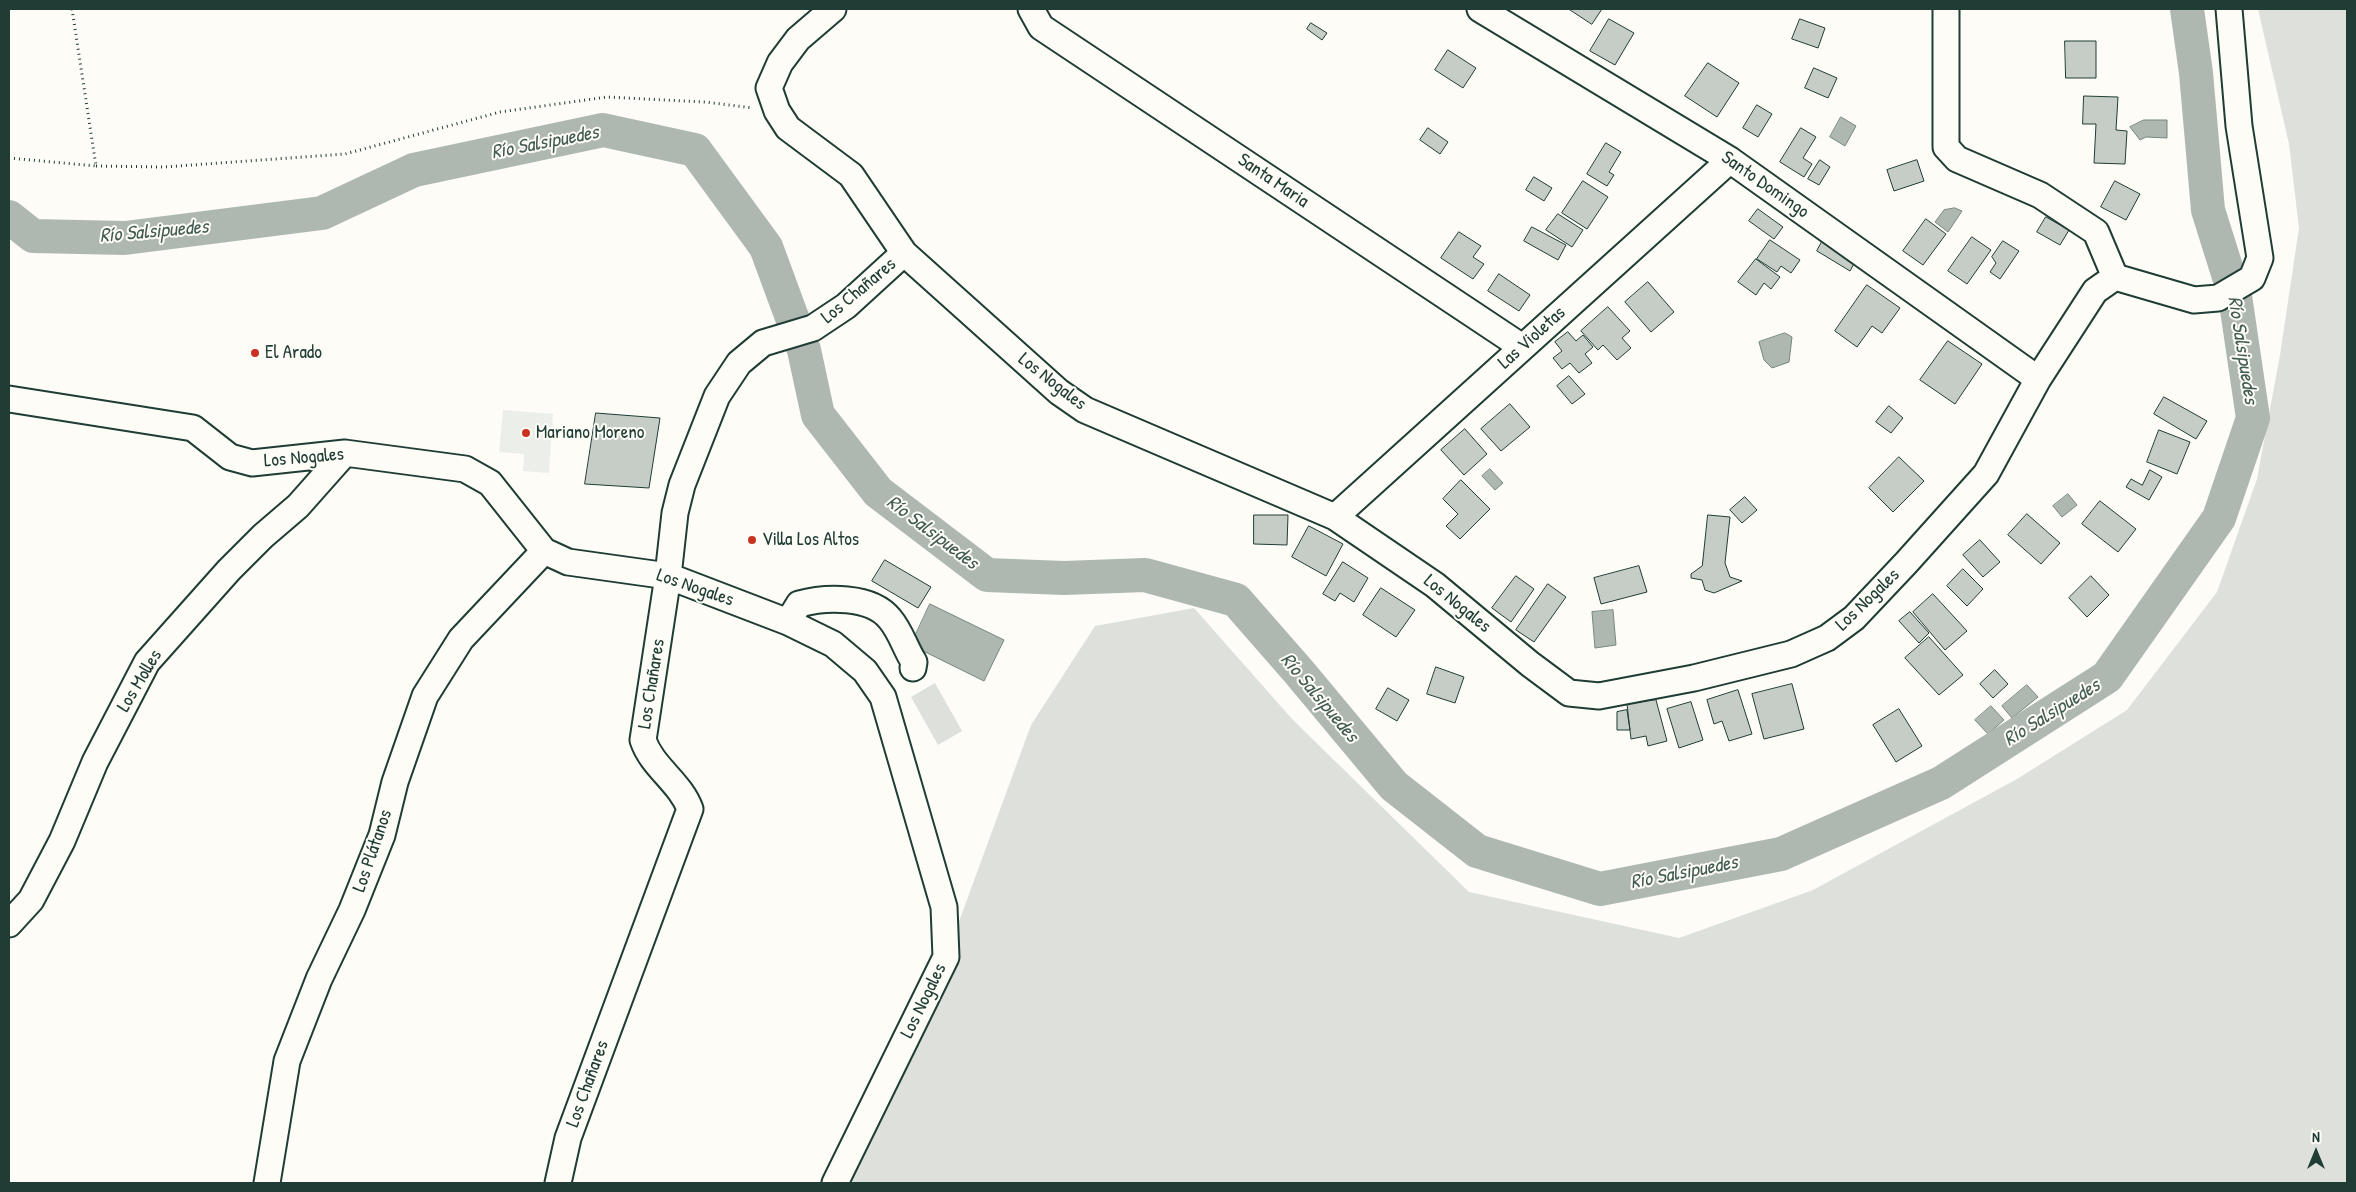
<!DOCTYPE html>
<html>
<head>
<meta charset="utf-8">
<style>
	body { margin:0 }
	#map { position:relative; width:2356px; height:1192px; overflow:hidden; background:#fdfcf7; font-family:"Patrick Hand",sans-serif }
	canvas { display:block }
	.frame { position:absolute; inset:0; border:10px solid #1f3d34; pointer-events:none }
	.north { position:absolute; left:2291px; top:1127px; width:50px; height:50px; -webkit-text-stroke:4px #fdfcf7; paint-order:stroke; rotate:0deg; font-size:14px; font-weight:700; line-height:20px; text-align:center; color:#1f3d34 }
	.north::after { content:''; display:block; margin:auto; width:18px; height:22px; background:#1f3d34; clip-path:polygon(50% 0,100% 100%,50% 72%,0 100%) }
</style>
</head>
<body>
<div id="map">
<canvas width="2356" height="1192"></canvas>
<div class="frame"></div>
<div class="north">N</div>
</div>
<script>
const ctx = document.querySelector('canvas').getContext('2d');
ctx.lineJoin = 'round';
function fillPath(path, color) { ctx.fillStyle = color; ctx.fill(path, 'evenodd'); }
function trace(path, color, width, dash) { ctx.strokeStyle = color; ctx.lineWidth = width; ctx.lineCap = dash ? 'butt' : 'round'; ctx.setLineDash(dash || []); ctx.stroke(path); }
function write(font, color, halo, rows, align = 'center') {
  ctx.font = font + ' "Patrick Hand",sans-serif'; ctx.lineWidth = 4; ctx.setLineDash([]); ctx.textBaseline = 'middle'; ctx.strokeStyle = halo; ctx.fillStyle = color; for (const [text, x, y, turn = 0] of rows) {
    ctx.save(); ctx.translate(x, y); ctx.rotate((+turn || 0) * Math.PI / 180); ctx.textAlign = isNaN(turn) ? turn : align; if (halo) ctx.strokeText(text, 0, 0); ctx.fillText(text, 0, 0); ctx.restore();
  }
}
fillPath(new Path2D(`
	M503 410 553 414 549 473 523 471 524 454 499 452Z`), '#eceee9');
fillPath(new Path2D(`
	M2258 9H2347V1183H835L946 957 1031 725 1095 626 1194 608 1293 720 1469 892 1679 938 1813 890 2017 779 2127 710 2217 592 2257 479 2280 355 2299 228 2289 144Z
	M935 683 962 731 938 745 911 697Z`), '#dde0db');
const water = new Path2D(`
	M1841 117 1856 126 1845 146 1830 137Z
	M2144 120H2167V138L2146 137 2140 140 2130 127Z
	M1955 208 1962 211 1948 232 1935 222 1944 210Z
	M1785 333 1792 337 1789 362 1772 368 1764 360 1759 342Z
	M1490 469 1503 483 1495 490 1482 476Z
	M2068 494 2077 505 2062 517 2053 506Z
	M930 604 1004 640 984 681 911 645Z
	M1613 610 1616 645 1595 648 1592 612Z
	M2027 685 2038 697 2012 718 2002 706Z
	M1991 706 2004 720 1988 734 1975 720Z`);
fillPath(water, '#aeb8b1');
trace(water, '#75877f', 1);
trace(new Path2D(`
	M9 217 33 236 125 238 322 213 414 170 603 130 695 150 766 247 804 350 818 415 878 492 987 575 1064 578 1145 575 1236 600 1299 672 1394 786 1477 851 1600 889 1781 854 1941 783 2107 677 2219 518 2253 418 2235 296 2208 210 2196 73 2187 9`), '#aeb8b1', 34);
const building = new Path2D(`
	M1569 9H1602L1592 24Z
	M1609 19 1634 33 1615 65 1590 51Z
	M1800 19 1825 28 1818 48 1792 39Z
	M1311 23 1327 33 1322 40 1307 29Z
	M2065 41H2096V78H2066Z
	M1448 50 1476 68 1463 88 1435 70Z
	M1708 63 1739 83 1717 117 1685 96Z
	M1814 68 1837 78 1828 98 1805 88Z
	M2084 96 2118 97 2116 130 2127 131 2125 164 2094 163 2096 124H2083Z
	M1757 105 1772 114 1758 137 1743 128Z
	M1428 128 1448 142 1440 154 1420 140Z
	M1801 128 1816 137 1803 158 1812 164 1804 177 1780 162Z
	M1606 143 1621 152 1609 172 1614 175 1607 186 1587 174Z
	M1820 160 1830 167 1819 185 1808 179Z
	M1917 160 1924 181 1894 191 1887 170Z
	M1534 177 1552 188 1544 201 1526 190Z
	M1583 181 1608 197 1587 229 1562 213Z
	M2115 181 2140 194 2126 220 2101 207Z
	M1758 209 1783 227 1774 239 1749 221Z
	M1558 214 1583 230 1572 247 1546 230Z
	M2046 217 2069 230 2060 245 2037 232Z
	M1926 219 1946 234 1923 265 1903 251Z
	M1532 227 1566 245 1558 260 1524 241Z
	M1459 232 1481 246 1473 257 1484 264 1473 279 1441 258Z
	M1972 237 1991 250 1967 284 1948 271Z
	M1770 240 1800 260 1791 273 1781 266 1777 272 1757 259Z
	M1823 240 1856 260 1850 271 1817 251Z
	M2003 241 2019 251 2000 279 1990 272 1996 263 1992 257Z
	M1756 259 1780 277 1771 289 1764 283 1756 295 1738 282Z
	M1499 274 1530 295 1519 311 1488 291Z
	M1648 282 1674 312 1651 332 1625 302Z
	M1867 285 1900 308 1882 333 1872 326 1857 347 1835 331Z
	M1608 307 1630 331 1622 338 1631 348 1617 360 1603 345 1598 350 1581 331Z
	M1568 332 1576 341 1583 335 1593 347 1585 354 1592 363 1579 373 1570 363 1562 369 1553 358 1562 351 1555 342Z
	M1948 341 1982 364 1955 404 1920 380Z
	M1569 376 1585 394 1572 404 1557 386Z
	M2164 397 2207 421 2196 439 2154 414Z
	M1510 404 1530 427 1501 451 1481 429Z
	M1889 406 1903 418 1891 433 1876 422Z
	M596 413 660 418 649 488 585 484Z
	M1465 429 1487 454 1464 475 1441 450Z
	M2159 430 2190 442 2177 474 2147 462Z
	M1899 457 1924 481 1893 512 1869 488Z
	M2150 470 2162 477 2149 500 2126 487 2131 479 2142 485Z
	M1461 480 1490 509 1460 539 1446 526 1458 514 1443 499Z
	M1745 497 1757 510 1742 523 1730 510Z
	M2100 501 2136 529 2118 552 2082 524Z
	M2027 514 2060 543 2041 564 2008 535Z
	M1254 515H1288L1287 545 1254 544Z
	M1708 515 1730 517 1725 563 1730 577 1742 581 1714 593 1705 590 1702 580 1691 578V574L1702 566Z
	M1309 526 1343 544 1326 576 1292 557Z
	M1980 540 2000 562 1983 577 1963 555Z
	M885 560 931 587 918 608 872 581Z
	M1343 562 1368 578 1354 602 1340 593 1335 601 1323 594Z
	M1639 566 1647 592 1601 604 1594 578Z
	M1963 569 1983 589 1967 606 1947 586Z
	M1516 576 1534 589 1511 622 1492 608Z
	M2091 576 2109 595 2087 617 2069 598Z
	M1548 584 1566 597 1534 642 1516 630Z
	M1381 588 1415 610 1396 637 1363 615Z
	M1933 594 1967 631 1945 650 1913 612Z
	M1910 612 1929 633 1919 643 1899 621Z
	M1929 637 1963 675 1939 695 1905 658Z
	M1436 667 1464 677 1455 703 1427 694Z
	M1995 670 2008 684 1993 698 1980 684Z
	M1792 684 1804 729 1764 739 1752 694Z
	M1388 688 1409 700 1397 721 1376 709Z
	M1738 690 1752 734 1729 741 1722 721 1714 724 1707 700Z
	M1656 700 1667 741 1648 746 1646 736 1631 739 1627 704Z
	M1691 702 1703 740 1679 748 1667 709Z
	M1899 709 1922 746 1896 762 1873 725Z
	M1627 710 1630 730H1617V712Z`);
fillPath(building, '#c6cdc7');
trace(building, '#1f3d34', 1);
const minor = new Path2D(`
	M833 9 798 39 780 63 769 88 777 111 788 128 851 175 904 253 1059 392 1085 410 1335 517 1435 585 1530 664 1569 693 1599 696 1694 678 1791 654 1827 638 1854 618 1906 563 1986 474 2038 379 2095 291 2115 277
	M1031 9 1041 27 1522 347
	M1480 9 1730 160 2038 379
	M1946 9V147L1957 159 2040 195 2096 232 2115 277
	M2115 277 2194 300 2218 298 2252 278 2260 258 2239 126 2229 9
	M9 399 193 428 230 457 252 463 345 453 465 469 490 483 544 551 568 562 668 576 788 622 833 644 865 671 883 697 944 907 946 957 835 1183
	M1335 517 1730 160
	M788 622 799 604C825 597 871 595 890 619 901 632 905 648 914 662L913 668
	M9 924 31 900 62 841 95 762 147 662 229 570 263 536 298 506 345 453
	M267 1183 287 1061 319 979 352 910 382 835 395 782 425 696 461 639 544 551
	M558 1183 568 1138 690 809C680 782 652 767 643 740L668 576 675 513 682 485 717 396 739 363 763 343 813 328 846 306 904 253`);
trace(minor, '#1f3d34', 29);
trace(new Path2D(`
	M9 158 96 166 72 9
	M96 166 164 167 345 154 500 112 607 97 705 102 753 108`), '#1f3d34', 3, [1, 4]);
trace(minor, '#fdfcf7', 25);
for (const [x, y, r, color] of [
	[255,353,5,"#c8321e"],
	[526,433,5,"#c8321e"],
	[752,540,5,"#c8321e"]
]) { const dot = new Path2D(); dot.arc(x, y, r, 0, 2 * Math.PI); ctx.fillStyle = color; ctx.fill(dot); trace(dot, '#fdfcf7', 2); }
write('19px', '#1f3d34', '#fdfcf7', [
	["Santa Maria",1273,181,34],
	["Santo Domingo",1765,185,35],
	["Los Chañares",859,291,-40],
	["Las Violetas",1532,338,-42],
	["Los Nogales",1052,382,38],
	["Los Nogales",304,458,-5],
	["Los Nogales",695,588,19],
	["Los Nogales",1868,600,-44],
	["Los Nogales",1457,604,39],
	["Los Molles",140,681,-59],
	["Los Chañares",652,684,-81],
	["Los Plátanos",373,851,-71],
	["Los Nogales",924,1001,-64],
	["Los Chañares",588,1084,-70]
]);
write('19px', '#1f3d34', '#fdfcf7', [
	["El Arado",265,353],
	["Mariano Moreno",536,433],
	["Villa Los Altos",762,540]
], 'left');
write('italic 20px', '#435c53', '#fdfcf7', [
	["Río Salsipuedes",545,143,-11],
	["Río Salsipuedes",154,232,-5],
	["Río Salsipuedes",2242,350,81],
	["Río Salsipuedes",932,533,37],
	["Río Salsipuedes",1319,698,50],
	["Río Salsipuedes",2052,713,-32],
	["Río Salsipuedes",1684,873,-11]
]);
</script>
</body>
</html>
